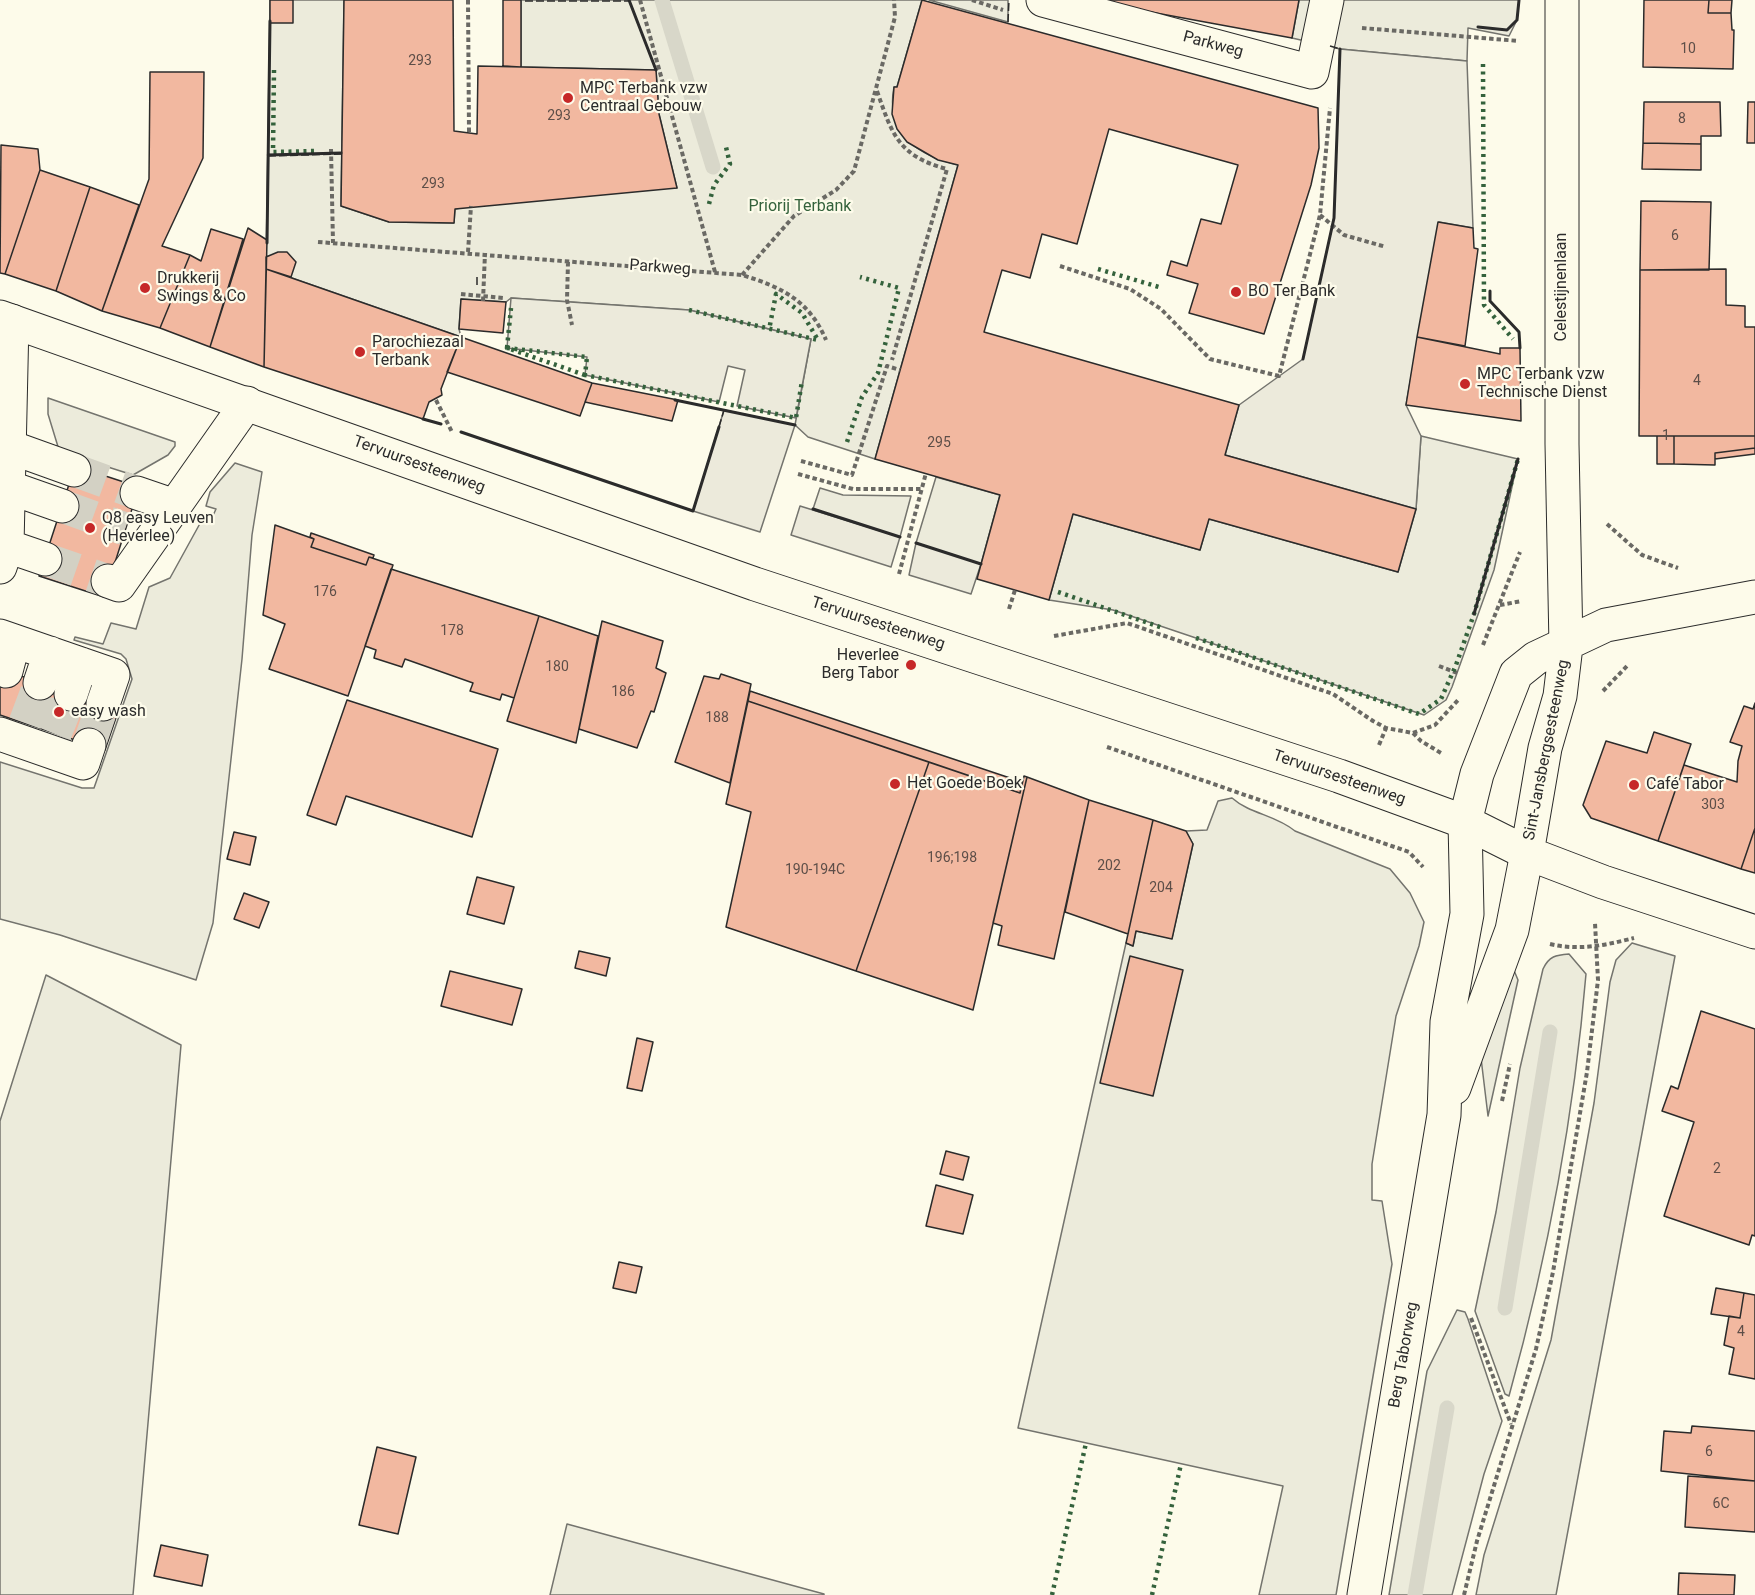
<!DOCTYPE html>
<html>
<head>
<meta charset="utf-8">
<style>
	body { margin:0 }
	canvas { display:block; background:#fdfbea }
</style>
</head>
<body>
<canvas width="1755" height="1595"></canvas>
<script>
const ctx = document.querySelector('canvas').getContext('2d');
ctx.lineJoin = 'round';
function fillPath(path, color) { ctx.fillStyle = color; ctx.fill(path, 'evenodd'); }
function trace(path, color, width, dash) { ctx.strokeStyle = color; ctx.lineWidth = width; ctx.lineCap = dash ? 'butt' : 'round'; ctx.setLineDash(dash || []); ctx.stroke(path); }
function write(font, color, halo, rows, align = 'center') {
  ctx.font = font + ' Roboto,sans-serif'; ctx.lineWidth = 4.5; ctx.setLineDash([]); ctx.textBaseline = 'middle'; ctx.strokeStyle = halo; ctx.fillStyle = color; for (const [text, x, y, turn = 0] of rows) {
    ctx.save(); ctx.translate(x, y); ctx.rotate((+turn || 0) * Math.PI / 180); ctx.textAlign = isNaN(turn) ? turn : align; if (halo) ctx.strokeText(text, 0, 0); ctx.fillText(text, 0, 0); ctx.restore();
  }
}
const green = new Path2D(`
	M270 0H344L341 206 389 222 454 223 455 209 565 189 677 188 659 114 656 70 521 67V0H922L897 87H894C885 134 917 155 958 165L875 459 808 437 795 425 811 339 689 310 511 298 506 302 461 299 459 329 461 337 266 269Z
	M929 0H1008V22Z
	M1299 0H1519L1517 20 1509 36 1468 28 1467 61 1340 49 1292 38Z
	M48 398 175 442V446L168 455 133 475 64 453 59 450 48 414Z
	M1421 436 1518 459 1494 570 1452 687 1446 700 1424 715 1113 610 1049 600 1073 514 1200 550 1209 519 1398 572 1416 509Z
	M235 463 262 472 252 535 242 659 213 923 196 980 60 935 0 919V762L82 788H94L132 679 126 659 121 654 74 640 75 637 103 644 111 623 136 629 149 587 170 578 203 518 211 520 216 509 206 506 210 492Z
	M936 477 1000 495 981 564 916 543Z
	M820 488 843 495 911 496 900 537 813 509Z
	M1232 798C1250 814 1276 815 1295 831L1390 869 1410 893 1424 922 1419 946 1396 1016 1372 1164V1200L1382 1201 1392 1264 1336 1595H1259L1283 1486 1018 1428 1126 943 1133 946 1136 931 1172 938 1193 844 1186 831 1207 830 1218 801Z
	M1632 943 1675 956 1556 1595H1476L1484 1555 1551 1340 1594 1103 1610 982 1616 960Z
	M1569 954 1586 974C1574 1116 1547 1259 1509 1396L1505 1394 1475 1311 1496 1212 1520 1068 1543 969C1549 956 1556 955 1569 954Z
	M1513 968 1518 980 1488 1116 1481 1058Z
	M46 975 181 1045 133 1595H0V1121Z
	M1457 1310 1465 1312 1468 1319 1502 1421 1484 1474 1452 1595H1389L1427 1371Z
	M567 1524 824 1594V1595H550Z`);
fillPath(green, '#ecebdb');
trace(green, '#74746e', 1.5);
const parking = new Path2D(`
	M1340 49 1467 61 1473 228 1439 222 1406 405 1421 436 1416 509 1225 455 1239 405 1303 359 1334 218Z
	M511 298 689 310 811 339 796 418 737 406 745 370 728 366 719 402 585 375 587 357 507 348Z
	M724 410 795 425 760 532 693 511Z
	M800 506 900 537 891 567 791 535Z
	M916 543 981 564 971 594 909 575Z`);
fillPath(parking, '#eceadb');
trace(parking, '#74746e', 1.5);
trace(new Path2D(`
	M662 0 713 167
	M1505 1308 1550 1032
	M1415 1595 1447 1408`), '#d8d7c9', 15);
const building = new Path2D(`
	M270 0H293V23H270Z
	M344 0H453L454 131 477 134 478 66 656 70 659 114 677 188 455 209 454 223 389 222 341 206Z
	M503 0H521V67L503 66Z
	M922 0 1318 108 1319 148 1311 185 1264 334 1189 313 1198 284 1167 275 1171 261 1187 266 1201 219 1221 224 1238 165 1109 129 1077 244 1042 234 1030 278 1002 270 984 332 1239 405 1225 455 1416 509 1398 572 1209 519 1200 550 1073 514 1049 600 977 579 1000 495 875 459 958 165 938 160 907 142 897 129 892 114 894 87H897Z
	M1107 0H1299L1292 38 1107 4Z
	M1644 0H1709L1708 13H1731L1732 30H1734L1733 69 1643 67Z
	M1709 0H1732L1731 13H1708Z
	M150 72H204L203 158 162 246 190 255 160 328 102 311 149 179Z
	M1644 102H1720L1721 136H1701V144L1643 143Z
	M1748 102H1755V143H1747Z
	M1643 143 1701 144V170L1642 169Z
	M1 145 38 149 40 170 5 274 0 273Z
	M40 170 90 187 56 291 5 274Z
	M90 187 139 205 102 311 56 291Z
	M1641 201 1711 202 1709 270H1640Z
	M1438 222 1473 228 1474 248 1478 249 1465 346 1417 337Z
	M248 228 267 240 264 367 210 347Z
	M211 229 243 239 210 347 160 328 190 255 201 261Z
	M278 252H287L296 262 291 277 266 269V257Z
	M266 269 461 337 441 389 442 395 429 402 423 419 264 367Z
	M1726 269V305L1745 306V327H1755V436H1639L1640 270Z
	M461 299 506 302 503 333 459 329Z
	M461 337 592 383 580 416 447 372Z
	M1417 337 1500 354V348H1520L1521 421 1406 405Z
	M592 383 678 400 672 421 585 402Z
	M1657 436H1674V464H1657Z
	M1674 436H1755V448L1715 453V465L1674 464Z
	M1755 448V454L1715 459V453Z
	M75 466 139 487 104 597 39 576Z
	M275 525 314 539 311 547 366 565 369 557 393 565 348 696 269 669 285 624 263 615Z
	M311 533 374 555 373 558 369 557 366 565 311 547 314 539 310 537Z
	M391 569 539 616 514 698 502 694 500 700 470 691 473 683 405 659 402 667 374 658 376 650 365 646Z
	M539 616 598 636 576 743 507 721Z
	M602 621 663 641 656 668 666 673 654 712 651 711 637 748 579 729Z
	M0 669 119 709 105 750 0 715Z
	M721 674 751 684 730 783 675 762 704 676 719 679Z
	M750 691 1022 782 1020 793 748 701Z
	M347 700 498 749 472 837 346 796 336 825 307 815Z
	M748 701 929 762 856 971 726 927 751 812 726 804Z
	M1755 703V828L1741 869 1658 841 1684 765 1737 782 1738 761 1742 746 1730 742 1744 706 1753 709Z
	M1654 732 1691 744 1658 841 1591 818 1583 805 1606 741 1647 753Z
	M929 762 1020 793 1024 776 1027 777 973 1010 856 971Z
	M1027 777 1089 800 1054 959 998 945 1002 926 993 923Z
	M1089 800 1153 820 1128 934 1065 912Z
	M1153 820 1186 831 1193 844 1172 939 1136 931 1133 946 1126 943Z
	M1755 828V873L1741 869Z
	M234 832 256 837 250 865 227 859Z
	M477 877 514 887 504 924 467 914Z
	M244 893 269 902 259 928 234 919Z
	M579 951 610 958 606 976 575 968Z
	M1130 956 1183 970 1153 1096 1100 1083Z
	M450 971 522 989 512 1025 441 1006Z
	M1701 1011 1755 1029V1236L1752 1235 1749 1245 1664 1216 1694 1122 1662 1111 1671 1086 1678 1089Z
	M637 1038 653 1042 642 1091 627 1088Z
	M946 1151 969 1157 963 1180 940 1174Z
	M936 1185 973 1195 963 1234 926 1226Z
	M619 1262 642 1267 636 1293 613 1288Z
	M1716 1288 1744 1293 1740 1318 1711 1314Z
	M1744 1293 1755 1295V1379L1729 1374 1734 1348 1724 1345 1729 1316 1740 1318Z
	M1692 1426 1755 1431V1481L1661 1471 1664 1431 1691 1433Z
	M377 1447 416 1457 398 1534 359 1525Z
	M1688 1476 1755 1481V1532L1685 1527Z
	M161 1545 208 1555 202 1586 154 1576Z
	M1679 1573 1735 1575 1734 1595H1678Z`);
fillPath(building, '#f2b8a0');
trace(building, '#2b2b2b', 1.5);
trace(new Path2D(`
	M74 470 137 493
	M62 506 125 529
	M45 559 108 581
	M25 723 40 683
	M55 734 71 694
	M89 745 103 704`), '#d3d1c4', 33, [33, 16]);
const minor = new Path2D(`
	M1043 0 1312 72 1327 0
	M1562 0V444L1566 646
	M10 447 74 470
	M8 487 62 506
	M137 493 175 506
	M7 546 45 559
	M0 567 7 546 12 321
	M108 581 119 585 247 403
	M0 636 113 675 103 704
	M6 671 14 641
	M40 683 50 653
	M71 694 81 664
	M0 734 83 763 89 745
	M1454 1088 1512 930 1527 853
	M1364 1595 1444 1115 1447 1022 1467 914 1465 822`);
const major = new Path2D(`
	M0 317 755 584 1339 776 1465 822 1527 853 1603 882 1755 932
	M1465 822 1477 774 1516 674 1536 658 1606 625 1755 597
	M1527 853 1545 748 1560 696 1566 646`);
trace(minor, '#2b2b2b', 35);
trace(major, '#2b2b2b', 35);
trace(new Path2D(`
	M468 0 469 133
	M640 0 715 272
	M972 0 1003 10
	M1362 28 1519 41
	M877 91C892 134 898 156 947 169L892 360
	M331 149 333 243
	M1320 215 1344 235 1386 247
	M318 242 742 275C781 287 809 300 826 340
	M468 252 471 206
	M568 262 567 300 572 325
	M1060 266 1130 289 1161 309 1210 359 1279 376 1320 215 1330 108
	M742 275 794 216 836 190 854 171 895 17 894 0
	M461 294 503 298
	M483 301 485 253
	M436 400 452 432
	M801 461 852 475 887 366 900 370
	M798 474 853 489H922
	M1607 524 1642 555 1678 568
	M899 574 926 473
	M1500 605 1522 601
	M1009 609 1015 590
	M1054 636 1127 623 1333 694 1373 721 1386 728 1413 733 1435 725 1459 699
	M1483 645 1520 552
	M1439 666 1460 674
	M1603 691 1627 666
	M1413 733 1421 741 1441 753
	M1379 745 1386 728
	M1107 747 1409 852 1423 867
	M1550 944C1579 951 1606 945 1634 938
	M1502 1101 1510 1064
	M1471 1318 1511 1424
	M1464 1595 1477 1541 1536 1349 1553 1272 1587 1072 1598 980 1595 923`), '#6a6964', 4, [4.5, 3]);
trace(minor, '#fdfbea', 33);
trace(major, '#fdfbea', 33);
trace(new Path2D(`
	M1483 64 1484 305 1513 339
	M274 70 273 152 316 151
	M709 204 714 185 730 164 726 147
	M1098 269 1159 287
	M689 310 818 340 802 313 776 294 769 330
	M507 348 511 308
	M585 375 507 348 587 357 585 375 796 418 802 381
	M847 442 862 397 878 373 899 288 860 277
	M1058 592 1163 628
	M1196 638 1419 714 1441 699 1456 665 1474 614 1518 459
	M1052 1595 1086 1443
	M1152 1595 1181 1464`), '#34623c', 4.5, [3, 4.5]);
trace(new Path2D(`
	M525 1H629
	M1008 22 1009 0
	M1330 46 1340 49
	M268 156 341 154
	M477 277V288
	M719 427 724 410`), '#2b2b2b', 1.5, [8, 3]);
trace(new Path2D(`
	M629 0 656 70
	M1478 27 1507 30 1517 20 1519 0
	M268 155 341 153
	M267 243 270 21
	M1490 291V301L1519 332 1520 348
	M1303 359 1334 218 1340 49
	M675 400 795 425
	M423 419 441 424
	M461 432 693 511 719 427
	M813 509 900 537
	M916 543 981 564
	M1474 614 1518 459`), '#2b2b2b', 3);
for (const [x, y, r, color] of [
	[568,98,6,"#c62828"],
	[145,288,6,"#c62828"],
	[1236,292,6,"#c62828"],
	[360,352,6,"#c62828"],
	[1465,384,6,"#c62828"],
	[90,528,6,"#c62828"],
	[911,665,6,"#c62828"],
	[59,712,6,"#c62828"],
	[895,784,6,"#c62828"],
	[1634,785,6,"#c62828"]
]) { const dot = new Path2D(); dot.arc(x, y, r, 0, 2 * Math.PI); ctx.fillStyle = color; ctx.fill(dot); trace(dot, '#fdfbea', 2); }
write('14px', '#5d4e48', null, [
	["10",1688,49],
	["293",420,61],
	["293",559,116],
	["8",1682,119],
	["293",433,184],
	["6",1675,236],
	["4",1697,381],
	["1",1666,436],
	["295",939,443],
	["176",325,592],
	["178",452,631],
	["180",557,667],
	["186",623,692],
	["188",717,718],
	["303",1713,805],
	["196;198",952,858],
	["202",1109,866],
	["190-194C",815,870],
	["204",1161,888],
	["2",1717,1169],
	["4",1741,1332],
	["6",1709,1452],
	["6C",1721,1504]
]);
write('16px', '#2b2b2b', '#fdfbea', [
	["Parkweg",1213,45,15],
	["Parkweg",660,268,4],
	["Celestijnenlaan",1562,287,-90],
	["Tervuursesteenweg",419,465,20],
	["Tervuursesteenweg",878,624,18],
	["Sint-Jansbergsesteenweg",1547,750,-79],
	["Tervuursesteenweg",1339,778,19],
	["Berg Taborweg",1404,1355,-80]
]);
write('16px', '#2b2b2b', '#fdfbea', [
	["MPC Terbank vzw",580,89],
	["Centraal Gebouw",580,107],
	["Drukkerij",157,279],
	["Swings & Co",157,297],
	["BO Ter Bank",1248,292],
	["Parochiezaal",372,343],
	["Terbank",372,361],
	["MPC Terbank vzw",1477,375],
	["Technische Dienst",1477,393],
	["Q8 easy Leuven",102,519],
	["(Heverlee)",102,537],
	["Heverlee",899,656,"right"],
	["Berg Tabor",899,674,"right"],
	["easy wash",71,712],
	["Het Goede Boek",907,784],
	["Café Tabor",1646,785]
], 'left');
write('16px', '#34623c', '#fdfbea', [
	["Priorij Terbank",800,207]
]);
</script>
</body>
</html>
